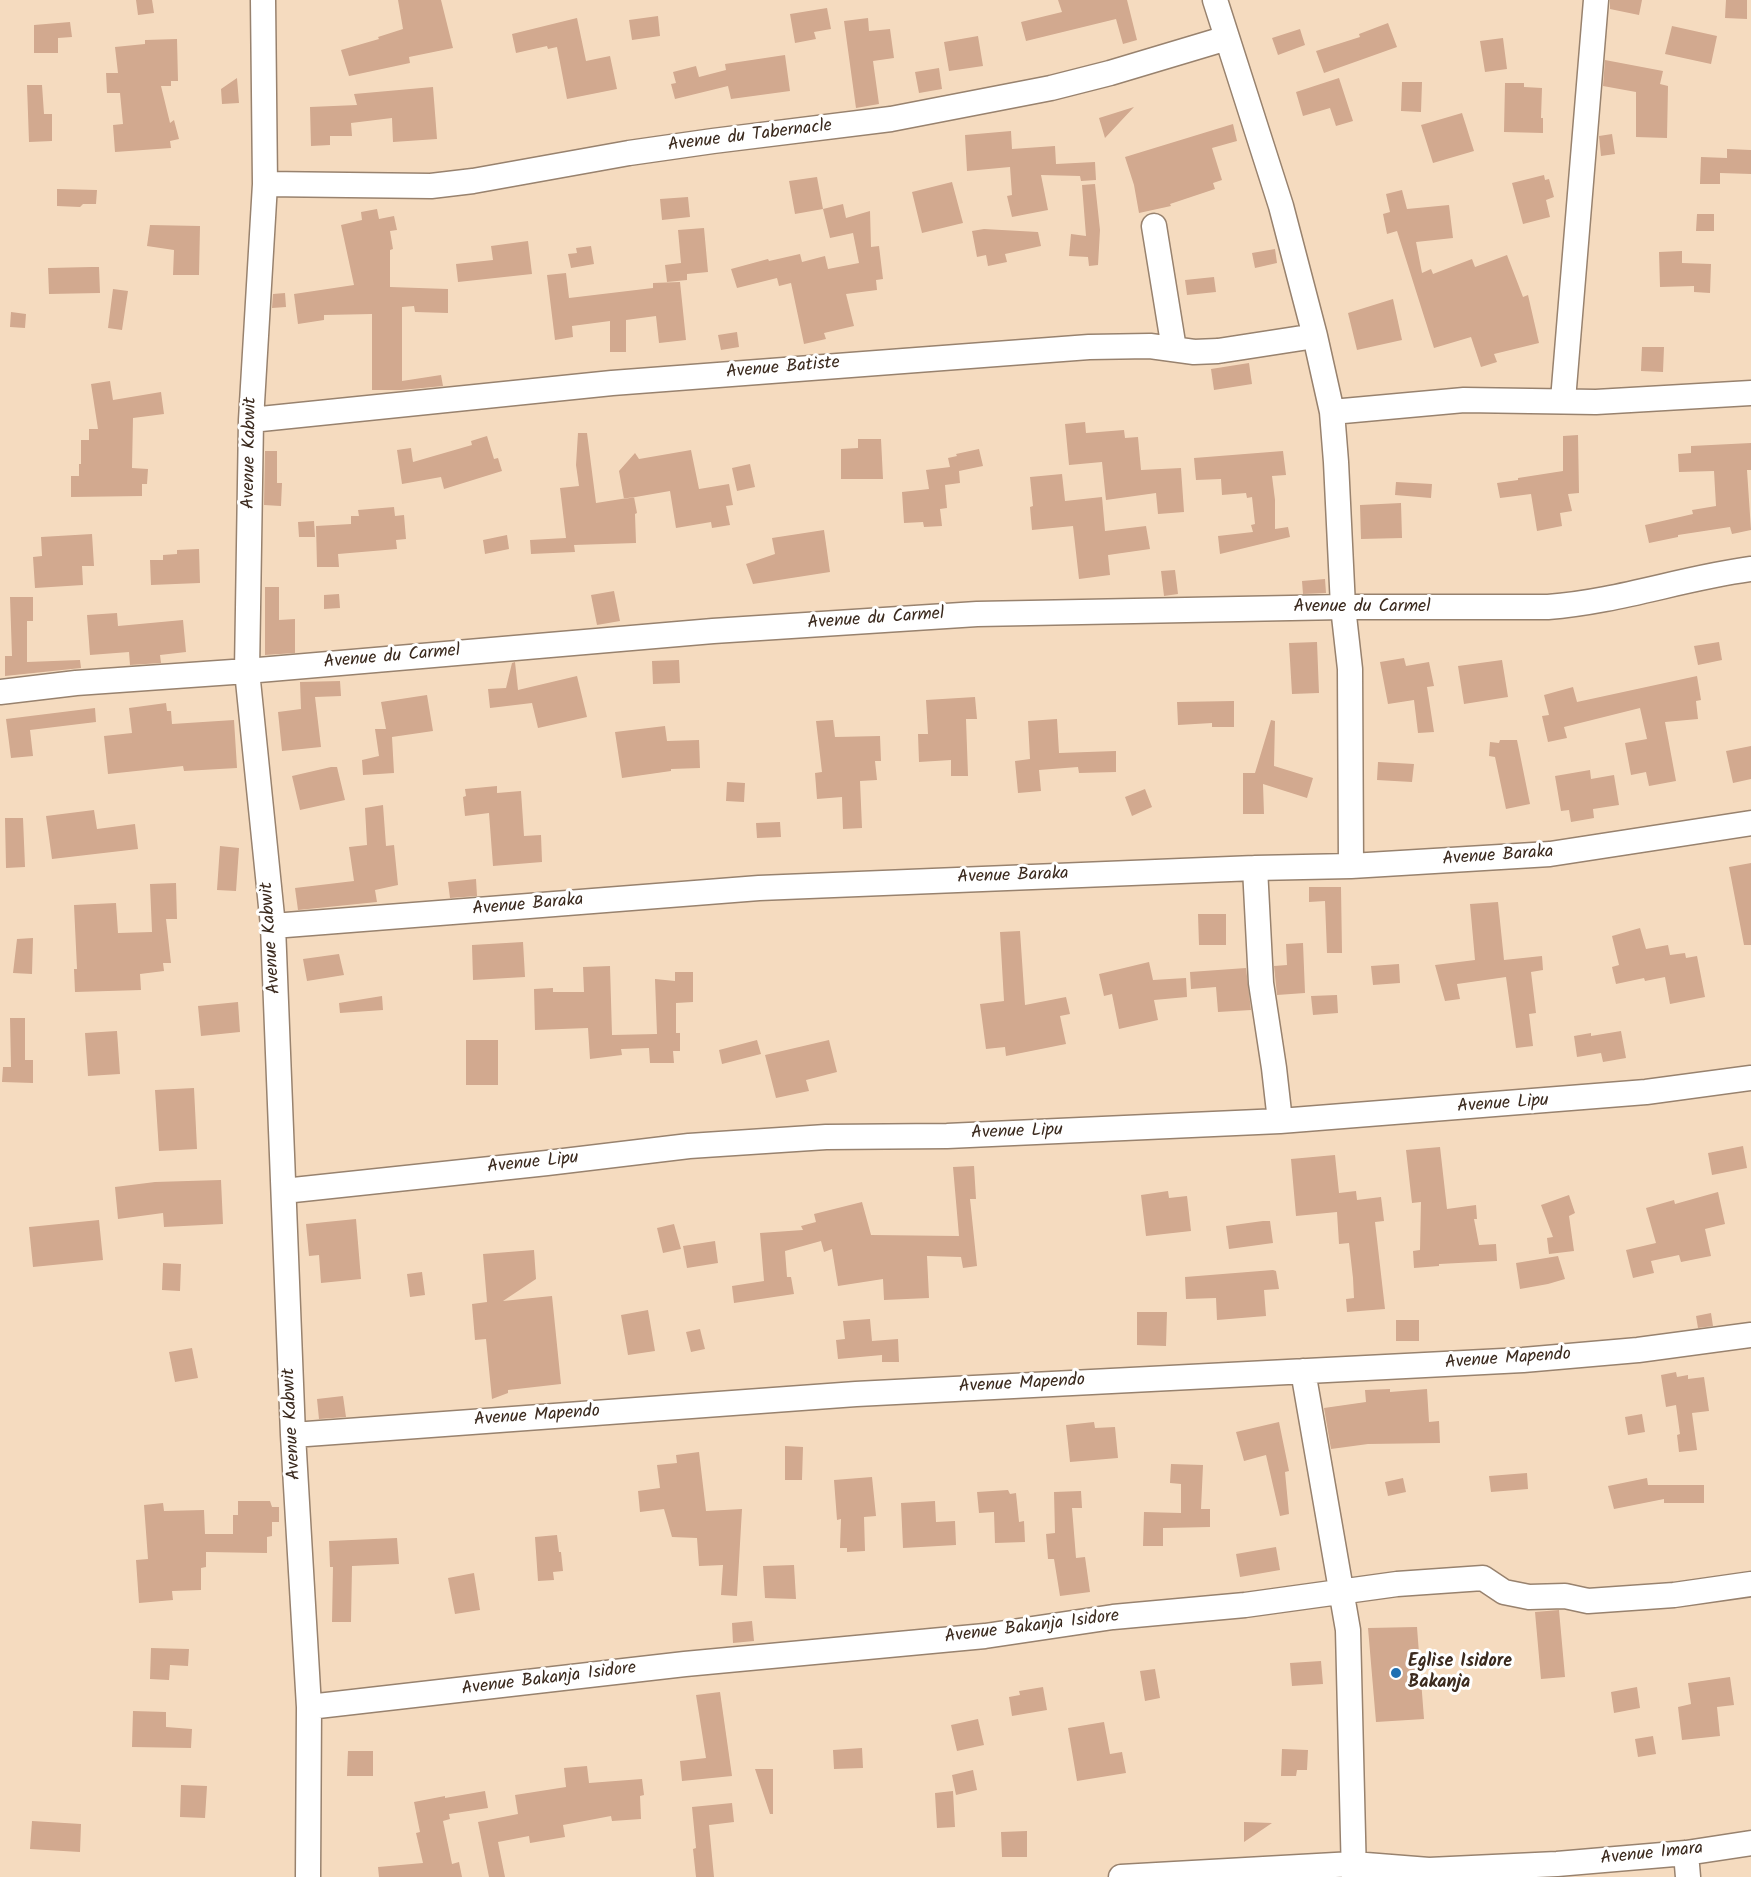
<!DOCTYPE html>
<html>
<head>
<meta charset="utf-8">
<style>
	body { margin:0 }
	canvas { display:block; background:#f5dbbf }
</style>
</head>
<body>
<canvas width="1751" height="1877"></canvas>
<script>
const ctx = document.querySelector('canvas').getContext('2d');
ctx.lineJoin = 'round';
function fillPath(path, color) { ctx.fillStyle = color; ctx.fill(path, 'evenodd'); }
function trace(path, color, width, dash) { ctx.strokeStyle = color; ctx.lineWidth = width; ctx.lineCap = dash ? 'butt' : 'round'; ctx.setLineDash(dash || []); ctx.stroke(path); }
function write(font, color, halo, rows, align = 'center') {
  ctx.font = font + ' Kalam,sans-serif'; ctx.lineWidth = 6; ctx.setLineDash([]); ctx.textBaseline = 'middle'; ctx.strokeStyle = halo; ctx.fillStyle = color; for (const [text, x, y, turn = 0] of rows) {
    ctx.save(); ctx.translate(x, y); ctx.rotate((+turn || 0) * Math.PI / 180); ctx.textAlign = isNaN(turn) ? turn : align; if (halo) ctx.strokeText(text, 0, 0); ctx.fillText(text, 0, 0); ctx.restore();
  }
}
fillPath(new Path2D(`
	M136 0H152L154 13 138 15Z
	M398 0H441L453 48 409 57 410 63 349 76 341 50 379 39 378 37 403 29Z
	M1058 0H1127L1137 40 1123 44 1116 19 1026 41 1021 22 1062 12Z
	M1610 0H1642L1639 15 1610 9Z
	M1726 0H1747V19L1725 18Z
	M827 8 831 29 814 32 816 39 795 43 790 14Z
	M658 16 660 36 632 40 629 20Z
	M577 18 586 61 610 56 617 89 567 99 557 47 548 49 547 46 516 53 512 34Z
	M868 18 869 31 890 29 894 58 873 61 879 104 856 108 844 21Z
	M70 22 72 37 58 38V53H34V25Z
	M1388 23 1397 47 1324 73 1316 51 1360 37 1359 34Z
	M1672 26 1717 36 1711 64 1665 54Z
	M1300 29 1305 45 1278 55 1272 38Z
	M978 36 983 66 949 71 944 42Z
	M1503 38 1507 69 1485 72 1480 41Z
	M177 39 178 81H171V86H161L170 123 174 120 179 139 170 141 171 148 115 152 113 125 123 124 120 93H107L106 73H118L115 47 145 44V40Z
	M785 55 790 91 731 99 728 86 675 99 671 84 676 83 673 72 696 66 699 77 726 70 725 64Z
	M1605 60 1663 71 1660 84 1668 86 1667 138 1636 137V92L1603 86Z
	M939 68 942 89 919 93 915 72Z
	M237 78 239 103 222 104 221 89Z
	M1339 78 1353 121 1336 126 1330 108 1303 116 1296 92Z
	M1402 82H1422L1421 112 1401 111Z
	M1505 83H1524V87L1542 88 1541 118H1543V133L1504 132Z
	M27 85H42L44 114H52V141L29 142Z
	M433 87 437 139 393 142 392 118 351 123 352 136H330V145L311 146 310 107 357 105 354 94Z
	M1134 107 1105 138 1099 118Z
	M1462 113 1474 151 1433 163 1421 125Z
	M1233 124 1237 141 1212 148 1222 180 1213 183 1215 189 1170 204 1171 206 1139 213 1134 185 1125 157Z
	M1011 131 1012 149 1055 146 1056 164 1095 162 1096 180 1081 181 1080 176 1041 175 1048 210 1012 217 1007 196 1012 195 1010 167 967 171 965 135Z
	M1612 134 1615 154 1601 156 1599 136Z
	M1727 149 1751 150V174L1720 173V184H1700L1701 157 1727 158Z
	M1544 175 1545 180 1549 179 1554 197 1546 200 1550 217 1523 224 1512 183Z
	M817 177 823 209 795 214 789 181Z
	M952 182 963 223 922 233 912 192Z
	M1095 184 1100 230 1098 265 1089 266 1088 257 1069 256 1071 234 1086 236 1082 185Z
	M57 189 97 190 96 204H83L80 207 57 206Z
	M1402 190 1407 209 1449 205 1453 238 1416 242 1422 273 1431 269 1433 274 1472 259 1475 267 1507 255 1523 297 1528 295 1539 343 1494 354 1497 362 1481 367 1471 337 1434 348 1397 231 1387 234 1383 214 1390 212 1386 194Z
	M688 197 690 217 662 220 660 199Z
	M843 204 846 218 870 211 871 247 879 246 883 279 876 280 877 290 846 294 854 326 824 333 826 339 804 344 791 283 779 286 777 278 737 288 731 269 768 259 769 261 800 254 802 262 825 256 828 269 859 263 853 233 830 238 823 209Z
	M377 209 379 219 394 216 397 230 390 231 393 249 390 250V287L448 289V313L415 312 414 306 402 307V381L441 375 443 386 401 390H372V314L324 315V320L298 324 294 294 354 285 341 225 362 220 361 212Z
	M1697 214H1714V231H1696Z
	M150 225 200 226 199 275H173L174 250 147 246Z
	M704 228 708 272 687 274V280L667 282 665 265 681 263 678 230Z
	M984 229 1038 232 1041 246 1005 254 1007 262 988 266 986 255 977 257 972 231Z
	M528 241 532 274 458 282 456 264 493 260 491 246Z
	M591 246 594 264 571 268 568 254 577 253 576 248Z
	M1275 249 1277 263 1255 268 1252 253Z
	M1682 251V263L1711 264 1710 293 1694 292V286L1660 287 1659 252Z
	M92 267H99L100 293 49 294 48 268Z
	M566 273 569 298 653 288V283L680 282 686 340 659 343 656 316 626 320V352H610V321L572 326 573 337 555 340 547 275Z
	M1214 277 1216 292 1187 295 1185 280Z
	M113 289 128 291 122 330 108 328Z
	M285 293 286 307 272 308 273 294Z
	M1393 299 1402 340 1357 350 1348 313Z
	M11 312 26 314 25 328 10 327Z
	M737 332 739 347 721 350 718 335Z
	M1642 347H1664L1663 372 1641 371Z
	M1249 363 1252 384 1214 390 1211 369Z
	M110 381 113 400 161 392 164 414 133 418 132 468 148 469 147 484H142V496L71 497V476H79V464H81V440H89V429H98L91 384Z
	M1085 422 1086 433 1124 430 1125 438 1138 437 1141 470 1181 468 1184 512 1158 514 1156 493 1106 500 1102 462 1069 465 1065 424Z
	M578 433H587L596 503 634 497 637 513 635 514 636 543 574 545 575 552 531 554 530 540 566 538 560 488 579 486 576 465Z
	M1578 435 1579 493 1568 494 1572 511 1560 513 1562 526 1537 531 1531 494 1500 498 1497 483 1518 480V478L1563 471V436Z
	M487 436 494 459 498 458 502 471 444 489 441 477 402 484 397 450 411 448 413 462 472 445 471 441Z
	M858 439H881L883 479H841V449L858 448Z
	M1751 443V470H1747L1751 530 1732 534 1730 527 1678 535V537L1649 543 1645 525 1693 514 1692 510 1716 506 1714 471 1679 472 1678 454 1691 453V446Z
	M979 449 983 466 959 471 960 483 945 485 947 508 940 509 942 526 924 527 923 522 904 523 902 492 929 489 926 470 950 467 948 458 957 456 956 454Z
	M691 450 699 489 729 484 733 505 726 506 730 525 712 528 711 522 676 528 670 491 624 499 619 471 635 453 639 459Z
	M265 451H277V483H282L281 506 264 505Z
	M1283 451 1286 475 1272 476 1275 500V529L1288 527 1290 537 1220 554 1218 536 1253 532 1251 525 1255 524 1252 497 1247 498 1246 493 1222 495 1221 479 1196 480 1194 458Z
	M750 464 755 487 737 491 732 468Z
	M1062 474 1065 501 1102 497 1105 531 1146 526 1150 549 1108 555 1110 575 1079 579 1073 526 1032 530 1030 507 1033 506 1030 477Z
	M1396 482 1432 484 1431 498 1395 495Z
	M1401 503 1402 538 1361 539 1360 505Z
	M394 507 395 516 404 515 406 539 396 540 397 549 338 554 339 567H317L316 526 351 524V516H359L358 510Z
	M314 521 315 537H299L298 522Z
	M824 530 830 572 753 584 746 564 775 554 772 538Z
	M92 534 94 566H82L83 585 35 588 33 557 42 556 41 537Z
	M507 535 509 549 485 554 483 540Z
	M199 549 200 583 151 585 150 560H163V555L177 554V550Z
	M1175 570 1178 594 1164 596 1161 571Z
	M1325 579 1326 593 1303 594 1302 581Z
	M265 587H279V620L295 619V653L265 655Z
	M614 591 620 621 597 625 591 595Z
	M339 594 340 608 324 609V595Z
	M10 597H33V621H27V662L80 660 81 668 5 676V656H12Z
	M117 613 118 626 183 620 186 652 160 655 161 663 130 665 129 652 90 655 87 615Z
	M1317 642 1319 693 1292 694 1289 643Z
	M1719 642 1722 660 1698 665 1694 646Z
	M1404 658 1406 666 1429 662 1434 686 1427 687 1434 732 1418 733 1414 700 1388 704 1380 662Z
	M679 660 680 683 653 684 652 661Z
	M1502 660 1508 697 1464 704 1458 666Z
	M515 662 518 690 577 676 587 717 538 728 532 703 490 708 488 689 506 688 512 663Z
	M1697 676 1701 700 1696 701 1698 719 1665 722 1676 781 1649 786 1646 772 1631 775 1625 743 1647 739 1640 708 1564 727 1567 738 1548 742 1542 716 1549 715 1544 695 1573 687 1577 702Z
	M340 681 341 696 315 697 321 747 282 751 278 712 301 709 300 682Z
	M427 695 433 731 392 737 394 773 363 775 362 760 379 756 375 729H386L381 702Z
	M975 697 977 719H966L968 776H951V760L919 762 918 734H928L926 700Z
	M1234 701V727H1212V723L1178 725 1177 702Z
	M166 703 167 711H171L172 724 234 720 237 768 184 771 183 766 108 774 104 736 132 733 129 708Z
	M95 708 96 722 30 730 33 756 11 758 6 719Z
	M1057 719 1059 753 1116 751V772L1079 773 1078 767 1039 770 1041 791 1018 793 1015 761 1030 759 1028 721Z
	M833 720 835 737 880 736 881 761H875L877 780 860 781 862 828 843 829 842 797 817 799 815 773 822 772 816 721Z
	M1271 720 1275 721 1274 766 1313 778 1307 798 1263 784 1264 814H1243V773H1255Z
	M665 726 667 741 699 740 700 768 671 769V771L622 778 615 732Z
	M1500 740H1517L1530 804 1506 809 1495 757 1489 756 1490 742 1499 743Z
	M1751 746V779L1733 783 1726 751Z
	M1378 762 1414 764 1412 782 1377 780Z
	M331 767H337L345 800 300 810 292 776Z
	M1590 770 1591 779 1614 775 1619 805 1593 809 1594 818 1571 822 1569 810 1561 811 1555 776Z
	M727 782 745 783 744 802 726 801Z
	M497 786V793L521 791 524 836 541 835 542 862 493 866 489 813 465 816 463 797 466 796 465 789Z
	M1145 789 1152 807 1132 816 1125 797Z
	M383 805 386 846 394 845 398 885 375 890 377 902 298 910 295 888 354 881 349 847 367 845 365 808Z
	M94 810 97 829 135 824 138 849 52 859 46 816Z
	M5 818H23L25 867 6 868Z
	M780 822 781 837 757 838 756 823Z
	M220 846 239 848 236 891 217 890Z
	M1751 863V945H1744L1729 867Z
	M476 879 477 896 450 898 448 882Z
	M176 883 177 919H166L171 963H163L164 971 140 974 141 990 75 992 74 969H77L74 905 116 903 118 933 152 932 150 884Z
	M1309 887H1341L1342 953H1327L1325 901 1309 902Z
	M1498 902 1504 960 1542 956 1543 970 1531 972 1536 1013 1529 1014 1533 1046 1516 1048 1506 977 1457 984 1460 999 1445 1001 1435 965 1475 960 1470 904Z
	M1198 914H1226V945H1199Z
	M1640 928 1646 949 1668 945 1670 955 1685 953 1686 958 1697 956 1705 997 1670 1004 1665 977 1645 981 1644 978 1616 984 1612 967 1619 965 1612 936Z
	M1020 931 1025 1005 1066 997 1070 1014 1060 1016 1066 1044 1006 1056 1005 1047 986 1049 980 1004 1004 1001 1000 932Z
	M33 938 32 974 13 973 17 939Z
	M523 942 525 977 473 980 472 945Z
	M1303 943 1305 993 1277 995 1274 966 1287 965 1286 944Z
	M339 954 344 975 307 981 303 959Z
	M1149 962 1153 980 1186 978 1187 997 1154 1000 1158 1020 1119 1029 1112 994 1104 996 1099 974Z
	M1399 964 1400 983 1373 985 1371 966Z
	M610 966 612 1035 657 1034 655 979 675 981V972H693V1002L676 1003V1033H680V1051H673L674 1063H650L649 1048 621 1049 622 1055 590 1059 588 1028 535 1030 534 989 553 988V992H584L583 967Z
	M1246 968 1251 1010 1218 1012 1216 987 1191 989 1190 972Z
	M1337 995 1338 1013 1313 1015 1311 996Z
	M382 996 383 1010 340 1013 339 1003Z
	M238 1002 240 1032 201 1036 198 1006Z
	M10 1018H25V1060H33V1083L2 1082 3 1067H11Z
	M117 1031 120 1074 88 1076 85 1033Z
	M1621 1031 1626 1058 1603 1062 1601 1053 1577 1057 1574 1036 1591 1033V1036Z
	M466 1040H498V1085H466Z
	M757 1040 761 1054 722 1064 719 1050Z
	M829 1040 837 1072 806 1080 809 1091 776 1098 765 1055Z
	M194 1088 197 1149 159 1151 155 1090Z
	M1743 1146 1747 1168 1712 1175 1708 1153Z
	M1440 1147 1447 1209 1476 1205 1477 1219H1474L1479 1245 1496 1244 1497 1261 1439 1264V1266L1414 1268 1413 1251 1420 1250 1421 1202 1412 1203 1406 1150Z
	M1335 1155 1339 1193 1356 1191 1357 1200 1381 1197 1384 1221 1375 1222 1385 1309 1347 1312 1346 1299 1354 1298 1353 1278 1349 1243 1339 1244 1337 1212 1296 1216 1291 1159Z
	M974 1166 976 1199H970L977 1266 963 1268 961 1257 927 1256 929 1298 884 1300 883 1279 838 1286 832 1249 824 1252 821 1241 785 1251 787 1277H791L794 1294 734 1303 732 1286 764 1281 760 1233 803 1230 801 1226 816 1222 814 1214 862 1202 871 1235 959 1236 953 1167Z
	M221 1180 223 1224 164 1227 163 1213 118 1219 115 1187 155 1182Z
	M1168 1191 1169 1198 1187 1196 1191 1231 1146 1236 1141 1195Z
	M1718 1192 1725 1224 1705 1229 1711 1256 1681 1262 1679 1255 1651 1261 1654 1273 1633 1278 1626 1250 1656 1243 1646 1208 1674 1200 1675 1204Z
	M1569 1195 1575 1213 1569 1216 1574 1251 1549 1254 1547 1238 1553 1237 1541 1205Z
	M356 1219 361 1279 321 1283 319 1255 309 1256 306 1224Z
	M99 1220 103 1260 33 1267 29 1227Z
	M1263 1221H1270L1273 1243 1229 1249 1226 1226Z
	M674 1224 681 1249 663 1253 657 1228Z
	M715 1241 718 1263 687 1268 683 1246Z
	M534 1250 536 1279 503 1301 552 1296 561 1384 508 1390V1393L492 1399 486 1339 475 1340 472 1304 487 1302 483 1254Z
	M1558 1256 1565 1279 1548 1284 1520 1289 1516 1263Z
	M163 1263 181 1264 180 1291 162 1290Z
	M1273 1270 1276 1271 1279 1289 1264 1290 1266 1316 1217 1320 1216 1298 1186 1299 1185 1277Z
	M422 1272 425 1295 410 1297 407 1274Z
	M648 1310 655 1351 628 1355 621 1315Z
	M1137 1312H1167L1166 1346 1137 1345Z
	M1711 1313 1713 1326 1698 1328 1696 1316Z
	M870 1319 872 1341 898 1339 899 1362H882V1355L838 1359 836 1340 845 1339 843 1321Z
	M1396 1320H1419V1341H1396Z
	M700 1329 705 1349 691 1352 686 1332Z
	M192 1348 198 1378 175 1382 169 1352Z
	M1676 1372 1677 1377 1688 1375V1379L1704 1377 1709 1411 1692 1413 1697 1450 1679 1452 1677 1435 1680 1434 1676 1405 1666 1407 1661 1375Z
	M1390 1389V1392L1427 1389 1429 1422 1439 1421 1440 1443 1368 1444 1331 1449 1324 1408 1366 1402 1365 1390Z
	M343 1396 346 1417 319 1419 317 1399Z
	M1642 1414 1645 1432 1628 1435 1625 1417Z
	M1094 1422 1095 1428 1115 1427 1118 1458 1070 1462 1066 1425Z
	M1279 1422 1289 1471 1285 1472 1289 1514 1280 1516 1266 1455 1244 1461 1236 1432Z
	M785 1446 803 1447 802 1480H785Z
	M699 1452 706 1511 742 1509 737 1596 721 1595 723 1565 699 1566 697 1538 672 1537 664 1509 640 1512 638 1491 660 1488 657 1465 677 1463 676 1455Z
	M1171 1464 1203 1465 1201 1509H1210V1527L1163 1528V1546H1143L1144 1512 1181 1513V1484L1170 1483Z
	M1527 1473 1528 1489 1491 1492 1489 1476Z
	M872 1477 876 1516 864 1517 865 1551 847 1552V1548H840L841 1519 837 1520 834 1480Z
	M1403 1478 1406 1492 1388 1496 1385 1482Z
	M1647 1478 1648 1485H1704V1503H1664V1499L1614 1509 1608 1486Z
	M1008 1490 1010 1494 1016 1493 1019 1522 1024 1521 1025 1542 995 1543 994 1512 979 1513 977 1492Z
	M1081 1491 1082 1508H1072L1076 1558 1085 1557 1090 1592 1060 1596 1054 1559H1048L1046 1534 1055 1533 1054 1492Z
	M238 1501H270L272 1507H279V1522H272V1536L267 1537V1553L206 1552V1567L201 1568V1590L172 1591 173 1600 139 1603 136 1560 148 1559 144 1505 163 1503 164 1511 204 1510 205 1534H233V1515H238Z
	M935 1501 936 1522 955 1521 956 1545 903 1548 901 1503Z
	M557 1535 559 1552H561L563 1571 553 1572 554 1580 538 1581 535 1537Z
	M397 1538 399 1564 352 1566 351 1622H332L333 1567H330L329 1541Z
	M1276 1547 1280 1570 1240 1577 1236 1554Z
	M794 1565 796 1599 765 1598 763 1566Z
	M474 1573 480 1610 455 1614 448 1578Z
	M1559 1610 1565 1677 1541 1679 1535 1612Z
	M752 1621 754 1641 733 1643 732 1623Z
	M1417 1627 1424 1719 1376 1722 1368 1628Z
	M151 1648 189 1649 188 1666 170 1665 169 1680 150 1679Z
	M1321 1661 1323 1684 1292 1686 1290 1663Z
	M1155 1669 1160 1698 1145 1701 1140 1671Z
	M1730 1677 1734 1705 1717 1707 1720 1736 1682 1740 1678 1707 1691 1704 1688 1683Z
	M1043 1687 1047 1710 1012 1716 1009 1697 1020 1695 1019 1691Z
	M1637 1687 1640 1708 1614 1713 1611 1692Z
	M720 1692 732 1776 682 1781 680 1761 706 1758 696 1695Z
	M133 1711 166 1712V1727L192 1729 191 1748 132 1747Z
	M978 1719 984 1745 957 1751 951 1725Z
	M1104 1722 1110 1754 1122 1752 1126 1773 1077 1781 1068 1728Z
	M1653 1736 1656 1754 1638 1757 1635 1739Z
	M862 1748 863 1768 834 1769 833 1750Z
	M1282 1749 1308 1750 1307 1770H1297L1296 1776H1281Z
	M348 1751H373V1776H347Z
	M587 1766 589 1783 642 1779 644 1795 640 1796 641 1819 612 1821 611 1816 563 1825 565 1837 530 1843 529 1836 498 1842 505 1877H489L478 1822 518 1814 515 1795 566 1787 564 1768Z
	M755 1769H773V1814H770Z
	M973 1770 977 1790 956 1795 952 1775Z
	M181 1785 207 1786 205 1818 180 1817Z
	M485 1791 488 1808 449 1814 450 1819 443 1821 452 1864 459 1862 462 1877H379L378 1867 423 1863 416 1833 420 1832 414 1802 445 1796V1798Z
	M953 1791 955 1827 937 1828 935 1793Z
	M732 1803 734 1822 709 1825 714 1877H696L693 1849 696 1848 692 1807Z
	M32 1821 81 1824 80 1852 30 1849Z
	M1244 1822 1272 1823 1244 1842Z
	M1027 1831V1857H1002L1001 1832Z`), '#d2a98f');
const minor = new Path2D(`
	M263 0 265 184 251 420 247 671 273 926 293 1435 309 1707 308 1877
	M1215 0 1281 206 1315 336 1332 412 1336 462 1343 607 1350 669 1351 866
	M265 184 431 186 473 181 629 153 713 141 891 119 1051 88 1110 73 1227 38
	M1154 226 1174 349
	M1563 400 1596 0
	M1332 412 1464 400 1596 402 1751 393
	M251 420 612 383 1089 347 1150 346 1194 352 1218 351 1315 336
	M0 692 76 683 247 671 713 631 977 614 1343 607H1548C1617 602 1683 578 1751 569
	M1255 868 1261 983 1274 1068 1280 1121
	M273 926 759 888 1255 868 1351 866 1550 854 1751 823
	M284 1191 547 1163 689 1146 826 1137 947 1136 1280 1121 1646 1092 1751 1078
	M1303 1371 1348 1630 1354 1877
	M293 1435 856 1394 1523 1360 1638 1350 1751 1335
	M309 1707 685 1664 985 1636 1113 1617 1245 1605 1397 1584 1483 1578 1504 1592 1529 1597 1565 1596 1588 1601 1674 1595 1751 1584
	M1686 1853 1688 1877
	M1121 1877 1353 1864 1429 1870 1557 1864 1686 1853 1751 1843`);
trace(minor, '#98826e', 27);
trace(minor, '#fff', 24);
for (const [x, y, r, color] of [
	[1396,1673,6,"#1f6fb2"]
]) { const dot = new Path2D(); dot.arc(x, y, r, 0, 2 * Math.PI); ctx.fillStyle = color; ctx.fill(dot); trace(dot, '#fff', 2); }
write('18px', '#3b2a1e', '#fff', [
	["Avenue du Tabernacle",750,137,-7],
	["Avenue Batiste",783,369,-5],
	["Avenue Kabwit",251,453,-89],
	["Avenue du Carmel",1362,608],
	["Avenue du Carmel",876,620,-4],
	["Avenue du Carmel",392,658,-5],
	["Avenue Baraka",1498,857,-4],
	["Avenue Baraka",1013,877,-2],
	["Avenue Baraka",528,906,-5],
	["Avenue Kabwit",272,938,-94],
	["Avenue Lipu",1503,1105,-4],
	["Avenue Lipu",1017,1133,-2],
	["Avenue Lipu",533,1164,-6],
	["Avenue Mapendo",1508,1360,-4],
	["Avenue Mapendo",1022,1385,-3],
	["Avenue Mapendo",537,1417,-4],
	["Avenue Kabwit",293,1424,-93],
	["Avenue Bakanja Isidore",1032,1628,-7],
	["Avenue Bakanja Isidore",549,1680,-7],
	["Avenue Imara",1652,1855,-6]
]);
write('bold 18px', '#3b2a1e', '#fff', [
	["Eglise Isidore",1408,1663],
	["Bakanja",1408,1684]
], 'left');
</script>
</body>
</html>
